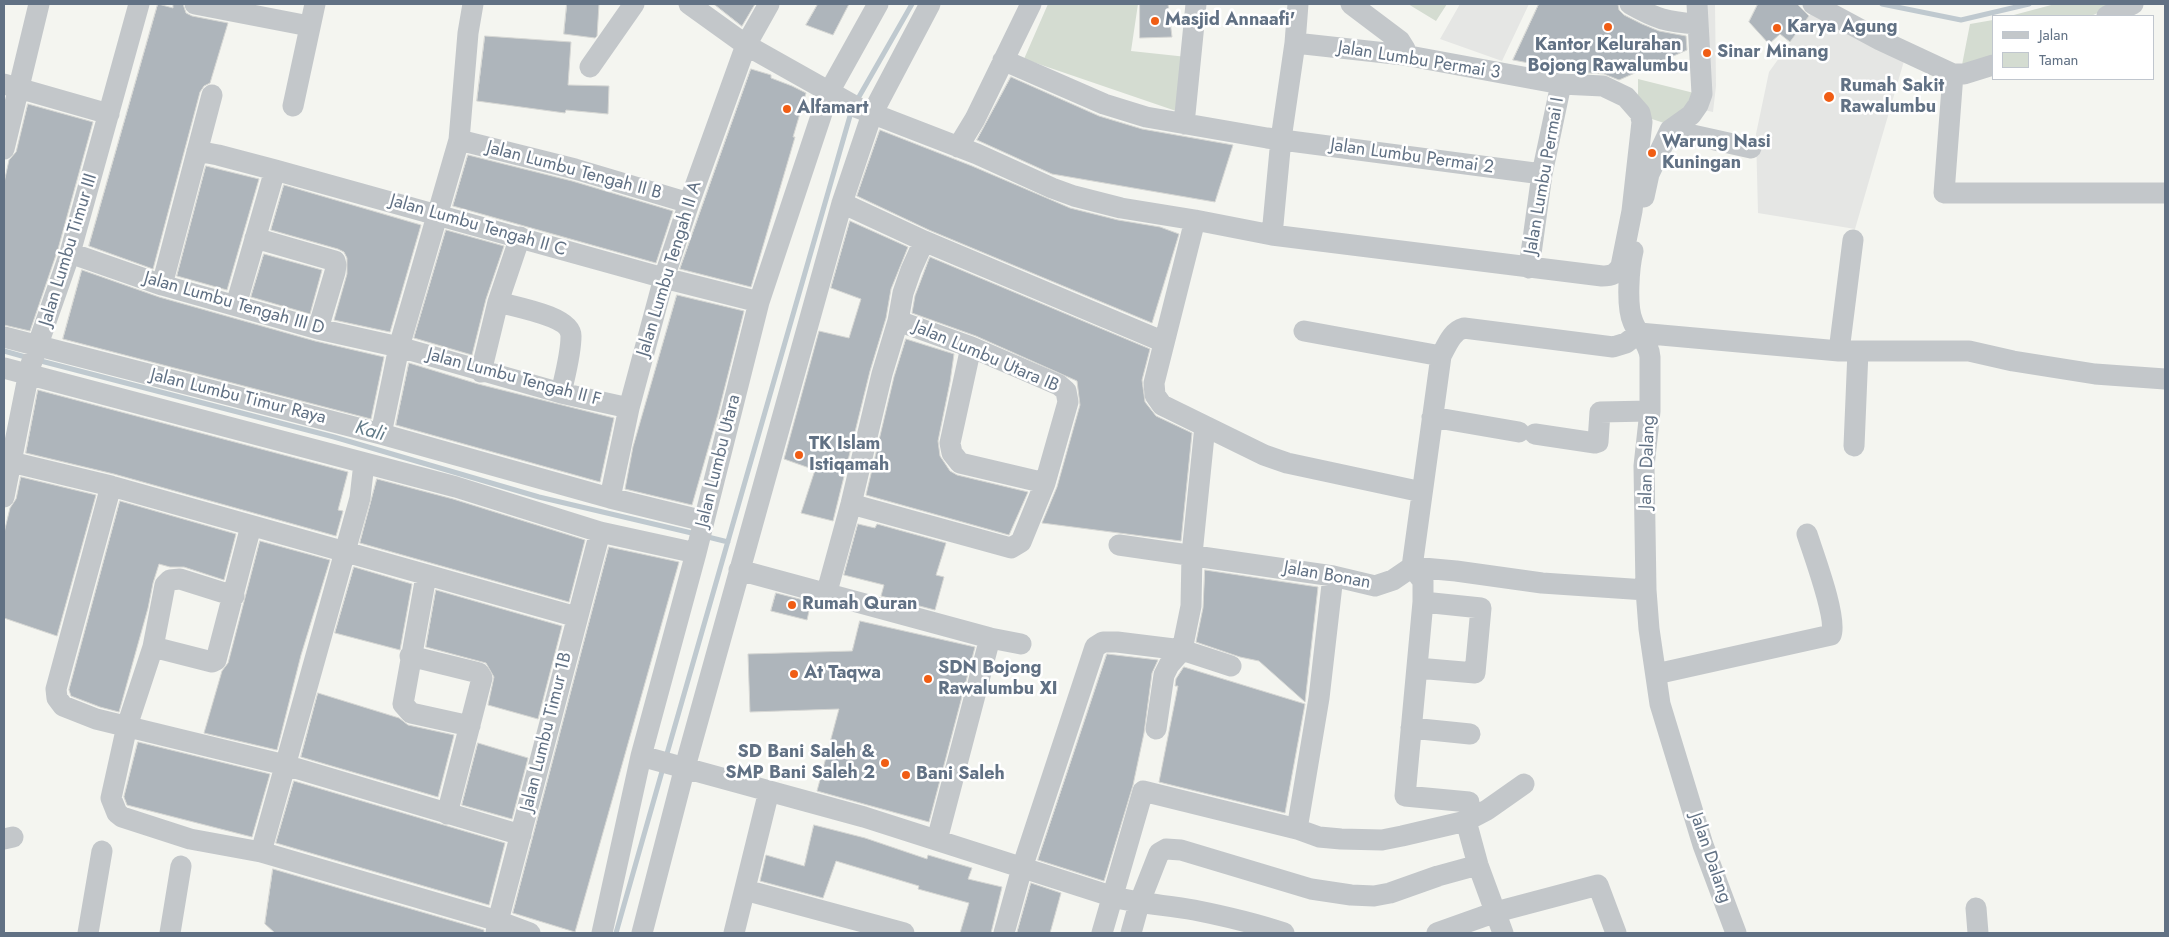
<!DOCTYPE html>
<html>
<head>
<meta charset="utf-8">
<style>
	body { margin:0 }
	#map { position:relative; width:2169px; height:937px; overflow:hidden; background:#f4f5f0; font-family:Jost,sans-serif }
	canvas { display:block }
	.frame { position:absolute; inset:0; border:5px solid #617184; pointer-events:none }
	.legend { position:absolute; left:1992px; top:15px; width:162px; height:65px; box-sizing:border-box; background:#fff; border:1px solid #c0c6ce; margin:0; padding:6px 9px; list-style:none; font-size:15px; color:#617184 }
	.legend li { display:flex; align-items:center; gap:10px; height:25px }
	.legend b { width:25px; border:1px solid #c0c6ce }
</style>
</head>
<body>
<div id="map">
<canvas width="2169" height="937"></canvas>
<div class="frame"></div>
<ul class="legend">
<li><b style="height:6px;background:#c3c7ca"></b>Jalan</li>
<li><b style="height:14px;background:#d4dcd1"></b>Taman</li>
</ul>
</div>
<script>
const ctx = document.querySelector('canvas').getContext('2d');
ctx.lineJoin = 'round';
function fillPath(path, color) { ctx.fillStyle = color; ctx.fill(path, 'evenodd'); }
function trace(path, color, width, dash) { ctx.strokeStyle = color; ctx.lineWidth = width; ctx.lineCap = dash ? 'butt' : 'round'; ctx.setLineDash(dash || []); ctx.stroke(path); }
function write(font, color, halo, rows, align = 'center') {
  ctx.font = font + ' Jost,sans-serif'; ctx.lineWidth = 5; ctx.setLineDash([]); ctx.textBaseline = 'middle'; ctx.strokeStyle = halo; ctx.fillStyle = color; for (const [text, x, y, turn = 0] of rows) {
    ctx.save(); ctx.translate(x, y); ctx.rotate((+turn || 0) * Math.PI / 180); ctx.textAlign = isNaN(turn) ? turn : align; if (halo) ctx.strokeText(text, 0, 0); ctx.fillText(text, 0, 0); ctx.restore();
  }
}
fillPath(new Path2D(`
	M1460 4H1529L1502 61 1440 39Z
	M1701 4H1715L1716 86 1713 112 1699 109Z
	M1812 12 1904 61 1855 229 1758 213 1756 134 1769 72Z`), '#e5e6e4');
fillPath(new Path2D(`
	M1048 4H1138L1131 51 1187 57 1179 112 1024 59Z
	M1408 4H1447L1436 21Z
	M2055 4H2118L2091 16H2010Z
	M1993 20V56L1962 65 1970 24Z
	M1638 79 1698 94 1670 125 1646 117 1638 104Z`), '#d4dcd1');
trace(new Path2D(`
	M1882 4 1961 20 2029 4
	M856 102 912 4
	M4 351 29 358
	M37 360 334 437 539 497 696 534
	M704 536 728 542
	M666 757 852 109
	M616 933 663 768`), '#bfc9cf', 5);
const building = new Path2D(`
	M158 4 173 8V4H183L186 13 192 16 228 23 210 83 204 86 200 92 153 269 89 246Z
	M567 4H599L597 36 595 38 564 34Z
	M714 4H755L742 26Z
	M818 4H849L833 35 806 25Z
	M1140 4H1168L1172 37 1140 38Z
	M1539 4H1618L1619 10 1624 15 1642 24 1659 31 1686 36 1687 50 1619 80 1604 74 1576 72 1513 60Z
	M1758 4H1797L1809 16 1790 42 1780 34 1769 44 1749 22Z
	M485 36 571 42 568 85 609 86 608 114 566 110 565 113 477 101Z
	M751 69 771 75V78L792 86 806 93 793 137H795L751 287 680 269Z
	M1011 77 1099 116 1142 129 1233 145 1215 202 1052 174 977 140Z
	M28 104 93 122 58 249 30 331 4 325V183L9 160 16 152Z
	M880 130 972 166 1070 208 1118 220 1160 227 1179 234 1152 323 929 230 857 196Z
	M468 155 572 181 673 211 656 263 453 206Z
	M206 166 259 179 227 290 177 276Z
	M284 185 421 225 390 332 334 320 347 274V258L344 252 338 249 271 230Z
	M850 221 908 247 891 289 886 318 870 371 833 521 801 513 815 470 784 459 819 331 849 338 861 299 831 288Z
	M446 230 504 246 486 299 472 355 414 338Z
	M264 254 322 270 310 314 251 297Z
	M930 257 1150 349 1142 380 1145 402 1156 416 1192 433 1181 541 1042 523 1057 487 1080 405 1077 381 976 336 912 313 915 296Z
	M82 270 159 297 315 341 384 357 371 419 63 339Z
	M677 295 744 311 718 414 692 505 625 489 633 447Z
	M906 339 954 354 950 382 938 441 940 456 950 471 957 475 1028 492 1009 535 866 495 894 377Z
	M409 363 478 384 614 418 600 482 396 425Z
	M38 390 348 472 338 510 343 511 336 536 114 474 26 453Z
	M21 477 96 495 57 636 4 618V533L10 508 16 499Z
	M377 479 453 499 585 540 569 602 360 543Z
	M120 501 236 534 224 580 184 567H170L159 564 153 583 148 608 119 712 100 707 71 696 69 690Z
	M858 524 875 528 877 524 946 543 936 575 944 577 935 610 881 596 884 585 844 575Z
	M260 541 330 560 301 655 277 750 204 733 222 671 228 663Z
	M609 547 679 562 575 932 513 913Z
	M354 567 412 584 400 650 335 633Z
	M1205 570 1318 587 1305 702 1259 661 1240 657 1196 642 1203 608Z
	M436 590 562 626 538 719 488 705 494 677 486 663 426 647Z
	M776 593 811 602 807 620 771 611Z
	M860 621 975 647 929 822 817 791 839 709 750 712 748 654 852 651Z
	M1107 654 1158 660 1152 673 1144 733 1133 785 1104 881 1038 860Z
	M1184 667 1305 704 1285 813 1159 782 1178 686H1175L1176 679Z
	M318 693 399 718 408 725 454 735 438 797 301 757Z
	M138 742 270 774 252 837 127 805 124 797Z
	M478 743 528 758 512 819 462 805Z
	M294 781 505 843 489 905 276 843Z
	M814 825 865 838 927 859 928 855 972 868 968 879 1002 887 991 933H960L969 903 918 889 919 886 836 861 823 898 760 881 766 855 804 866Z
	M273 869 484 930V933H275L265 924Z
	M1031 883 1061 893 1050 933H1017Z`);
fillPath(building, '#aeb5bb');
trace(building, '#d5d6d3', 1);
trace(new Path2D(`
	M195 4 309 26
	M689 4 746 45 858 108 977 154 1052 188 1074 196 1121 208 1195 220 1272 235 1602 276C1612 276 1616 274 1621 266L1632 211 1642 122 1640 113 1626 97 1603 86 1561 84 1404 55 1295 43
	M1351 4 1400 41 1405 49 1404 55
	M1630 4C1656 19 1667 22 1697 24
	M1813 4 1880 40 1953 74H1964L1993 65
	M2107 16 2133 4
	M1003 60 1104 104 1146 117 1267 138 1542 174
	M590 67 634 4
	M1953 74 1944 193H2165
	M4 84 109 114
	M293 106 315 4
	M1184 124 1196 4
	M1670 130 1751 148
	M459 140 575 169 689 203
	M958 147 975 119 1031 4
	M4 149 39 4
	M197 151 218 155 275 170 664 278 759 302
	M1644 197 1649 174 1670 130 1691 115 1698 105 1702 94 1697 4
	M842 203 924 241 1164 342
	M1195 220 1154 383 1155 395 1162 405 1264 455 1287 463 1422 492
	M1272 235 1281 139 1295 43 1298 4
	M255 238 335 261 336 265 335 272 318 329
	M1633 251C1629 267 1626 307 1633 322 1638 335 1649 343 1650 357V411L1644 466 1646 590 1649 629 1660 704 1703 845 1736 933
	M70 253 162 285 318 329 399 347 561 393 629 408
	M1529 268 1542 174 1561 84
	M162 285 212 95
	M498 302C515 307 571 316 571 336 571 354 565 375 561 393
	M236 305 275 170
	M1304 331 1441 356
	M4 337 381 434 610 498 704 521
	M971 347 950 443 952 453 960 463 1045 483
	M1839 351 1853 240
	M4 368 456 487 600 532 696 553
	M481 372 498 302 520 237
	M1432 417 1519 432
	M381 434 399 347 459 140 468 33 473 4
	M1535 434 1595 443 1598 442 1600 412 1650 411
	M1854 446 1858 351
	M11 462 111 486 577 617
	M364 463 360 498 261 852 498 921 530 933
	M111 486 56 689 57 698 63 706 96 719 285 765 521 835
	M4 497 30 367 70 253 139 4
	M610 498 629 408 664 278 689 203 746 45 769 4
	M851 504 1011 548 1021 542 1045 483 1068 402 1066 391 1059 385 971 347 898 321
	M1119 545 1333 576 1375 586 1393 580 1412 567 1456 571 1542 583 1646 590
	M739 570 990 638 1021 644
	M426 576 403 704 411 713 470 726
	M826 595 851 504 882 374 898 321 903 293 911 270 924 241
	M234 596 180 579 170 580 165 585 153 647 127 726 111 798 117 813 122 817 190 839 261 852
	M153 647 212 662 216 660 251 526
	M410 656 479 673 482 678 447 814
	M1417 668 1475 673 1481 608 1423 602
	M1656 674 1831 635C1838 619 1813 553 1807 534
	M1411 728 1470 734
	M1156 729 1164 675 1169 665 1182 650 1191 606 1192 554 1205 426
	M641 756 864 817 1114 897C1140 904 1167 905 1194 910 1224 916 1255 923 1284 933
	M1469 802 1405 796 1423 602V581L1412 567 1441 356C1447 345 1452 331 1464 328L1613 347 1626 343 1639 333 1839 351H1969L2013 361 2095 374 2165 379
	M1466 821 1478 865 1503 933
	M1297 829 1319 698 1333 576
	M4 839 13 837
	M937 840 990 638
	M745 890 904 933
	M1976 908 1978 933
	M88 933 102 851
	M170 933 181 866
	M496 933 498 921 600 532
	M602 933 641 756 696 553 759 302 829 92 878 4
	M642 933 685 767 842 203 872 114 930 4
	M734 933 769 791
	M1004 933 1022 868 1095 647 1103 642H1117L1182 650 1231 666
	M1102 933 1143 791 1297 829 1319 837 1341 839 1382 840 1402 836 1466 821 1487 810 1524 784
	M1131 933 1139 904 1159 853 1166 849 1181 850 1311 889 1351 895 1374 896 1390 893 1438 876 1478 865
	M1437 933 1496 912 1598 885 1616 933`), '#c3c7ca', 21);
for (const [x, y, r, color] of [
	[1155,21,5,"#f05d14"],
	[1608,27,5,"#f05d14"],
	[1777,28,5,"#f05d14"],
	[1707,53,5,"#f05d14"],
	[1829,97,6,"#f05d14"],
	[787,109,5,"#f05d14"],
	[1652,153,5,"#f05d14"],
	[799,455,5,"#f05d14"],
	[792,605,5,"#f05d14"],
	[794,674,5,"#f05d14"],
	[928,679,5,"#f05d14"],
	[885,763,5,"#f05d14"],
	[906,775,5,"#f05d14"]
]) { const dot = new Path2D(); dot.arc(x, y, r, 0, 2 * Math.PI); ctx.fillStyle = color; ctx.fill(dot); trace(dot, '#fff', 2); }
write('bold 18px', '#617184', '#fff', [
	["Masjid Annaafi'",1165,21],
	["Karya Agung",1787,28],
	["Kantor Kelurahan",1608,46,"center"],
	["Bojong Rawalumbu",1608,67,"center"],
	["Sinar Minang",1717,53],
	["Rumah Sakit",1840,87],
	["Rawalumbu",1840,108],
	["Alfamart",797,109],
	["Warung Nasi",1662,143],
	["Kuningan",1662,164],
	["TK Islam",809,445],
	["Istiqamah",809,466],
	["Rumah Quran",802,605],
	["SDN Bojong",938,669],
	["Rawalumbu XI",938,690],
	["At Taqwa",804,674],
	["SD Bani Saleh &",875,753,"right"],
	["SMP Bani Saleh 2",875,774,"right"],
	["Bani Saleh",916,775]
], 'left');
write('18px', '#617184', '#fff', [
	["Jalan Lumbu Permai 3",1419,61,9],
	["Jalan Lumbu Permai 2",1412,157,8],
	["Jalan Lumbu Tengah II B",574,171,15],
	["Jalan Lumbu Permai I",1545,176,-80],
	["Jalan Lumbu Tengah II C",478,226,16],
	["Jalan Lumbu Timur III",69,250,-73],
	["Jalan Lumbu Tengah II A",670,269,-73],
	["Jalan Lumbu Tengah III D",234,304,16],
	["Jalan Lumbu Utara IB",986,357,23],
	["Jalan Lumbu Tengah II F",514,378,15],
	["Jalan Lumbu Timur Raya",238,397,14],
	["Jalan Lumbu Utara",719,461,-76],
	["Jalan Dalang",1648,462,-88],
	["Jalan Bonan",1327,576,10],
	["Jalan Lumbu Timur 1B",547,732,-76],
	["Jalan Dalang",1710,858,71]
]);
write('italic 19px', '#617a88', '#fff', [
	["Kali",370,432,16]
]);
</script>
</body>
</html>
